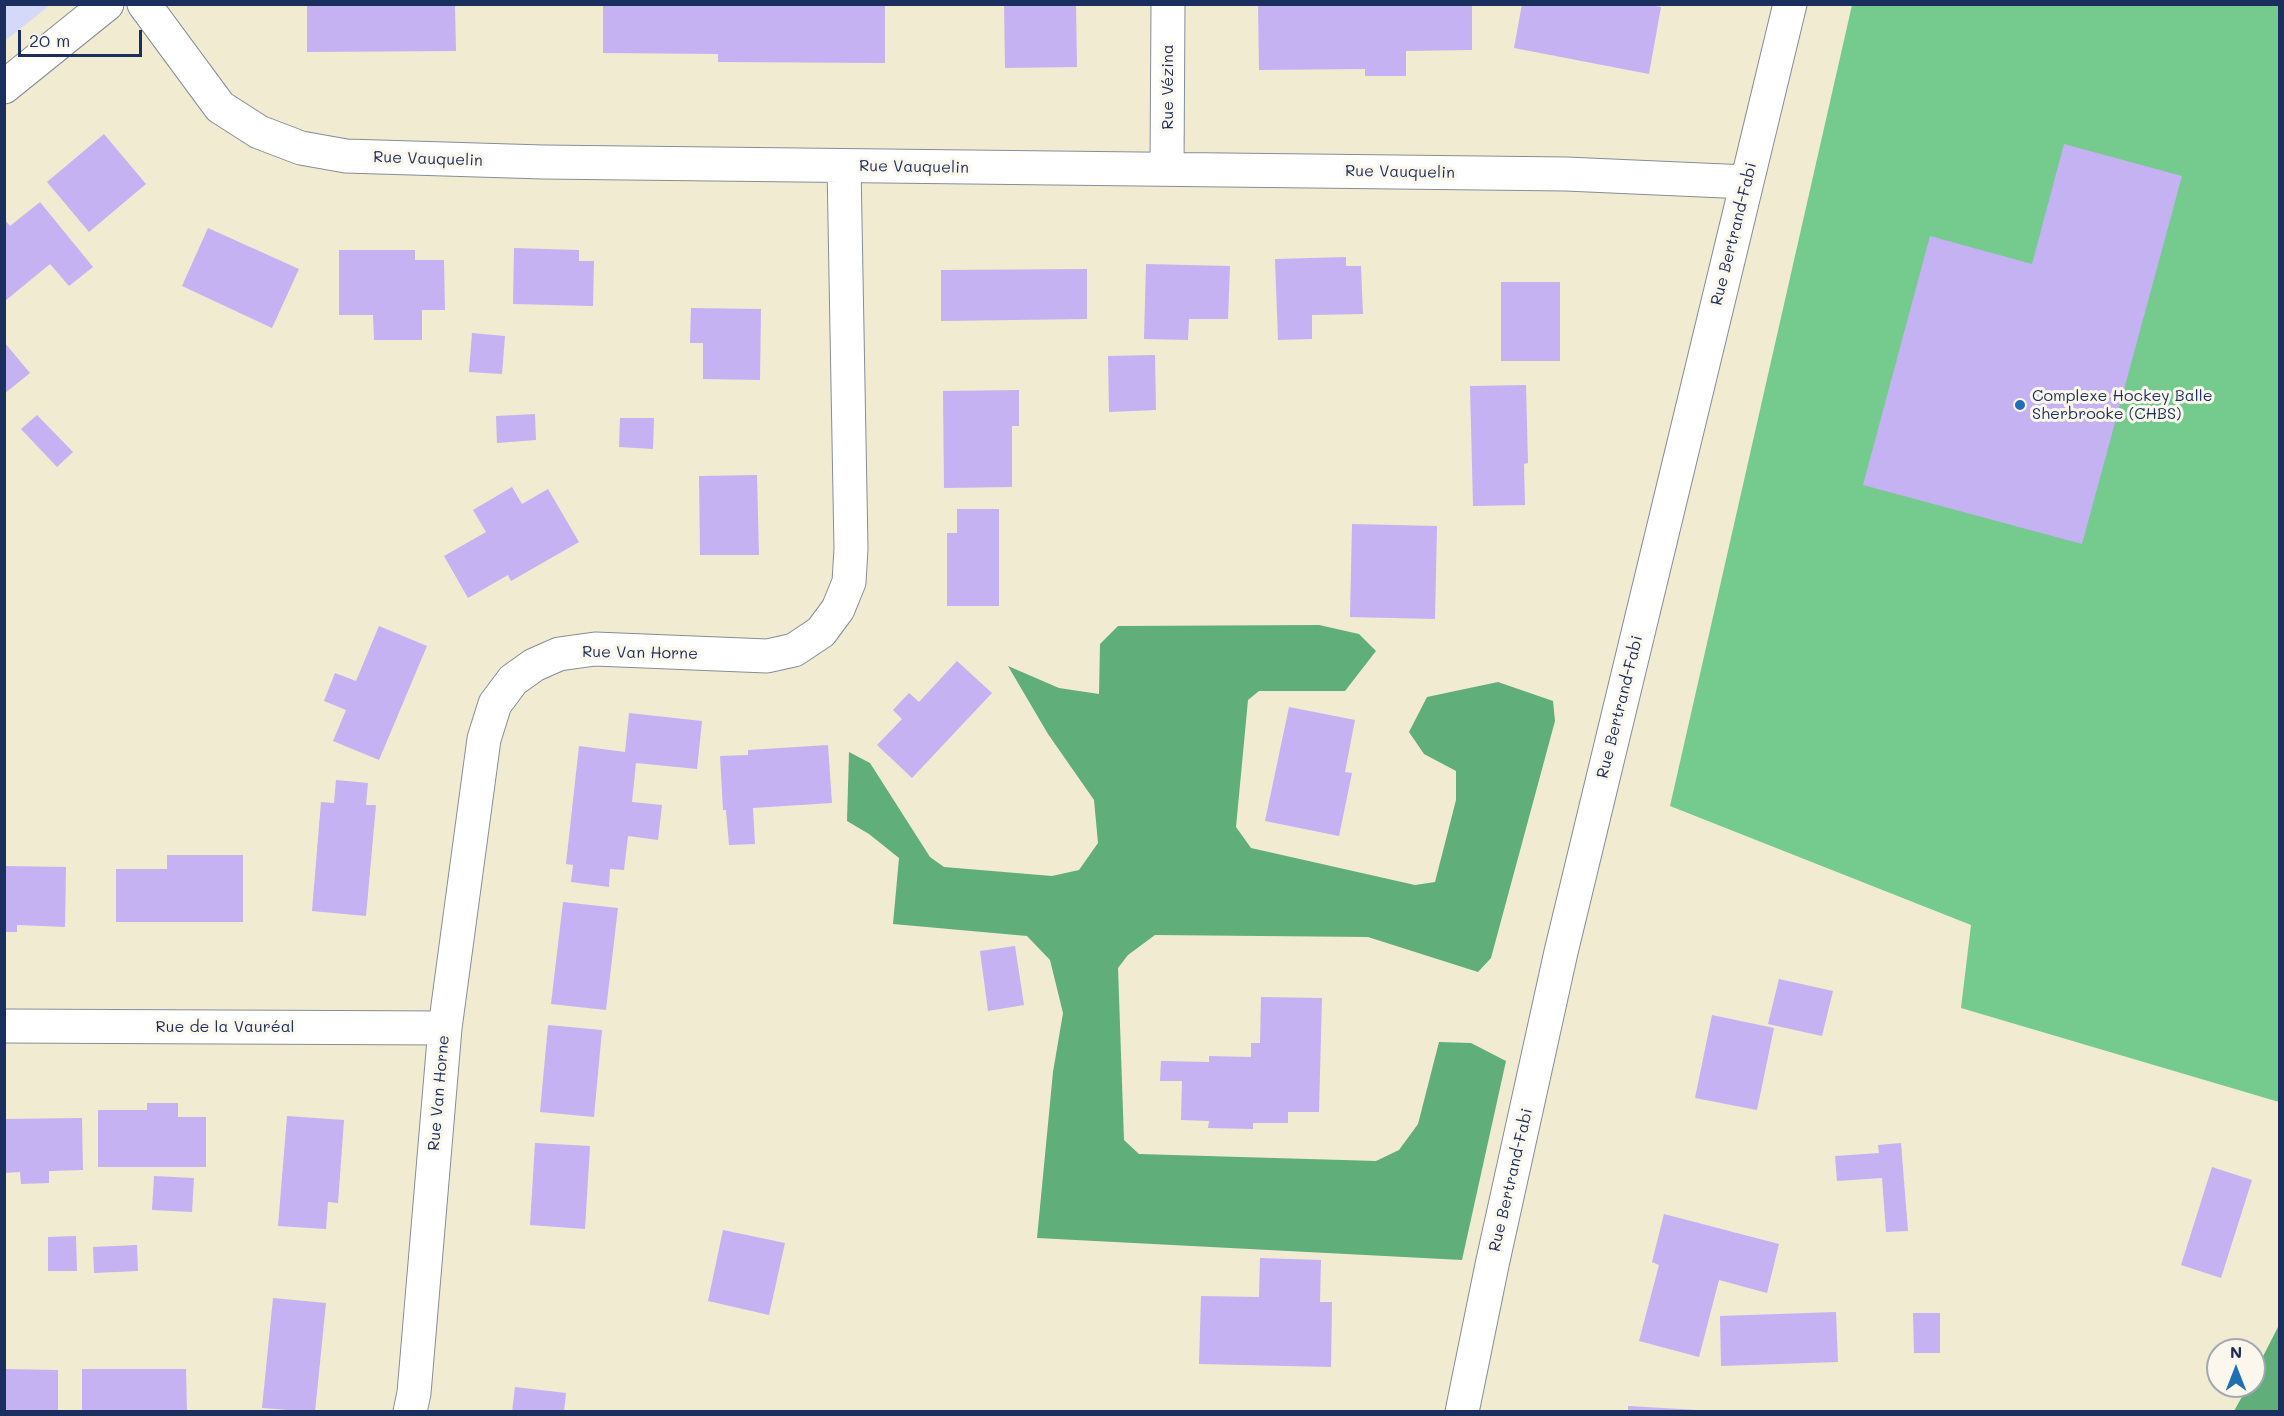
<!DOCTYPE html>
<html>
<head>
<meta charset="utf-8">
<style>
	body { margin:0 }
	#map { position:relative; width:2284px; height:1416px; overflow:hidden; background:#f1ebd2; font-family:Mali,sans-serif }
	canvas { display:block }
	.frame { position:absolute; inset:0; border:6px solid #1b2f5e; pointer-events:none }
	.north { position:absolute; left:2206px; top:1338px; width:60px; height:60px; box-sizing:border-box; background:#fbf7ec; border:2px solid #a1a7b3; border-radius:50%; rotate:0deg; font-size:16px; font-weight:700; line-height:24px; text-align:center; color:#1b2f5e }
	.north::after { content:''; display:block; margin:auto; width:21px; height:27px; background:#1f6fb2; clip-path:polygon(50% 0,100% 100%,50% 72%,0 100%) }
	.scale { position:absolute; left:18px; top:30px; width:124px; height:27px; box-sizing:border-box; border:3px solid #1b2f5e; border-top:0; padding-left:8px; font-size:18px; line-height:21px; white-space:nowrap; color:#1b2f5e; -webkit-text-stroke:4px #fbf7ec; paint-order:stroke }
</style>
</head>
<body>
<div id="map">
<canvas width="2284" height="1416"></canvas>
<div class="frame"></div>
<div class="north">N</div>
<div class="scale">20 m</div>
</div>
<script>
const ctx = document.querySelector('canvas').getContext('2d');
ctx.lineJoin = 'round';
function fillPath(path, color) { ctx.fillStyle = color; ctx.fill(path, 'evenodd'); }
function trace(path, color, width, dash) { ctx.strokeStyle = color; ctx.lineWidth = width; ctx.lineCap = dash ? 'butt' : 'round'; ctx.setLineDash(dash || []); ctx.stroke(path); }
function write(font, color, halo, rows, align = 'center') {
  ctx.font = font + ' Mali,sans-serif'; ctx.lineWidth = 6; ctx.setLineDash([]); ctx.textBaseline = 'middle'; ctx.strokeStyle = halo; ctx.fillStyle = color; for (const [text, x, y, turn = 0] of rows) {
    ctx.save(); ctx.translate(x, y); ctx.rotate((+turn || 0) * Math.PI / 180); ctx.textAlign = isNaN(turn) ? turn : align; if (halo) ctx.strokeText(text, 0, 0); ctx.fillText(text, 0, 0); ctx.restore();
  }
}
fillPath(new Path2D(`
	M5 4H50V5L5 41Z`), '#d4d8f9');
fillPath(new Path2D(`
	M1852 5H2279V1102L1961 1008 1971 925 1670 806Z`), '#75ca8e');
fillPath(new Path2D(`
	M1319 625 1359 634 1376 651 1345 691H1259L1248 700 1236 827 1251 848 1415 885 1435 882 1456 800V771L1424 754 1409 732 1427 697 1498 682 1553 701 1555 721 1491 958 1478 972 1368 937 1155 935 1128 955 1118 968 1124 1140 1139 1154 1376 1161 1399 1150 1418 1124 1439 1042 1471 1043 1506 1061 1462 1260 1037 1238 1053 1072 1063 1013 1050 960 1027 936 893 924 899 858 869 834 847 821 849 752 870 763 930 857 944 867 1052 876 1079 870 1098 843 1094 800 1048 734 1008 666 1059 688 1099 694 1100 644 1118 626Z
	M2279 1325V1411H2234L2248 1386H2254V1374Z`), '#60ae79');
fillPath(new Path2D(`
	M603 4H885V63L718 62V54L603 53Z
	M1004 4H1076L1077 67 1005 68Z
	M1258 4H1472V50L1406 51V76H1365V69L1259 70Z
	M1522 4H1645L1661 7 1649 74 1514 48Z
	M307 5H455L456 51 307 52Z
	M104 134 146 184 89 232 47 182Z
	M2064 144 2182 176 2082 544 1863 485 1930 236 2032 264Z
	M40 202 93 267 69 286 50 264 5 301V220L10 226Z
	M208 228 299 269 272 328 182 286Z
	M514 248 579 250V261H594L593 306 513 304Z
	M339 250H415V260H444L445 310H422V340H374L373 315H339Z
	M1346 257V266H1361L1363 314 1312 315V339L1278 340 1275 259Z
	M1146 264 1230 266 1228 319H1189L1188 340 1144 339Z
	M1087 269V319L941 321V270Z
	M1501 282H1560V361H1501Z
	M691 308 761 309 760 380 703 379V343H690Z
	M472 333 505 336 502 374 469 372Z
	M4 342 30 373 4 394Z
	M1155 355 1156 410 1109 412 1108 356Z
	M1526 385 1528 463 1524 464 1525 505 1473 506 1470 386Z
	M1019 390V426H1012V487L944 488 943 391Z
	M535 414 536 440 497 443 496 416Z
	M37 415 73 452 57 467 21 429Z
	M620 418H654L653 449 619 447Z
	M757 475 759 555H700L699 476Z
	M512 487 522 504 548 489 579 542 511 581 508 575 468 598 444 556 486 532 473 510Z
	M957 509H999V606H947V533H957Z
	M1352 524 1437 526 1435 619 1350 617Z
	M379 626 427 646 379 760 333 741 346 710 324 701 335 673 356 681Z
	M957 661 992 693 912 778 877 745 902 719 893 710 909 693 919 702Z
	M1289 707 1355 720 1345 772 1352 773 1339 836 1265 821Z
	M629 713 702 721 697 769 636 763 632 802 662 805 658 840 628 836 624 870 610 869 609 887 571 882 573 865 566 864 579 746 625 752Z
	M828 745 832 803 753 808 755 844 729 845 726 810H723L720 756 748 755V750Z
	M336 780 368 783 366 805H376L366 916 312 911 321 802 334 803Z
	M167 855H243V922H116V869H167Z
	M4 866 66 867 65 927 17 925V932H4Z
	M563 902 618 908 606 1010 551 1004Z
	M1015 946 1024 1005 988 1011 980 951Z
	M1779 979 1833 991 1822 1036 1768 1024Z
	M1261 997 1322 998 1319 1112H1288V1123H1253V1129L1208 1128 1209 1121 1181 1120 1182 1081H1160L1161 1061 1209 1062V1056L1251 1057V1043H1260Z
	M1712 1015 1774 1028 1757 1110 1695 1098Z
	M548 1025 602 1030 594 1117 540 1112Z
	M147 1103H178V1117H206V1167H98V1110H147Z
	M287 1116 344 1120 338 1203 328 1202 326 1229 278 1226Z
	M82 1118 83 1170 49 1171V1183L21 1184 20 1172 4 1173V1119Z
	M535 1143 590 1146 585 1229 530 1225Z
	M1901 1143 1908 1231 1886 1232 1882 1178 1837 1181 1835 1156 1879 1153 1878 1145Z
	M2212 1167 2252 1180 2221 1278 2181 1265Z
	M154 1176 194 1178 192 1212 152 1210Z
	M1664 1214 1779 1244 1767 1293 1719 1280 1699 1357 1639 1341 1659 1265 1652 1262Z
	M723 1230 785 1243 769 1315 708 1301Z
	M76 1236 77 1271H48V1237Z
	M137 1245 138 1271 94 1273 93 1247Z
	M1260 1258 1321 1260 1320 1302H1332L1331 1367 1199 1364 1201 1296 1259 1297Z
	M273 1298 326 1303 315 1412 262 1408Z
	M1836 1312 1838 1362 1721 1366 1720 1316Z
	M1913 1313H1940V1353H1914Z
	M5 1369 58 1370V1412H5Z
	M82 1369H186L187 1412H82Z
	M515 1387 566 1393 564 1412H512Z
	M1628 1406 1698 1410V1412H1628Z`), '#c4b2f3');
const minor = new Path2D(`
	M144 4 220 107 259 132 301 148 346 156 543 162 1566 174 1747 182
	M4 87 107 4
	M1167 169 1168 4
	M4 1026 445 1028
	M410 1412 414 1393 445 1028 484 739 495 704 513 680 534 665 559 654 595 649 767 656 794 650 821 632 838 609 849 582 851 549 844 166
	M1462 1412 1492 1265 1561 952 1790 4`);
trace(minor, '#868d98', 35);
trace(minor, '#fff', 33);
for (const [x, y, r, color] of [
	[2020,405,6,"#1f6fb2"]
]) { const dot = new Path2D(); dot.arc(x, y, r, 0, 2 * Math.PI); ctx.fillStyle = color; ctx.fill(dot); trace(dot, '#fbf7ec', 2); }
write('16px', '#1b2f5e', '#fbf7ec', [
	["Rue Vézina",1168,87,-90],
	["Rue Vauquelin",428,159,2],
	["Rue Vauquelin",914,167,1],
	["Rue Vauquelin",1400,172,1],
	["Rue Bertrand-Fabi",1734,234,-76],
	["Rue Van Horne",640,653,1],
	["Rue Bertrand-Fabi",1620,707,-76],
	["Rue de la Vauréal",225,1027],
	["Rue Van Horne",439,1093,-85],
	["Rue Bertrand-Fabi",1511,1180,-77]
]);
write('16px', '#1b2f5e', '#fbf7ec', [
	["Complexe Hockey Balle",2032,396],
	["Sherbrooke (CHBS)",2032,414]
], 'left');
</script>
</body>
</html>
